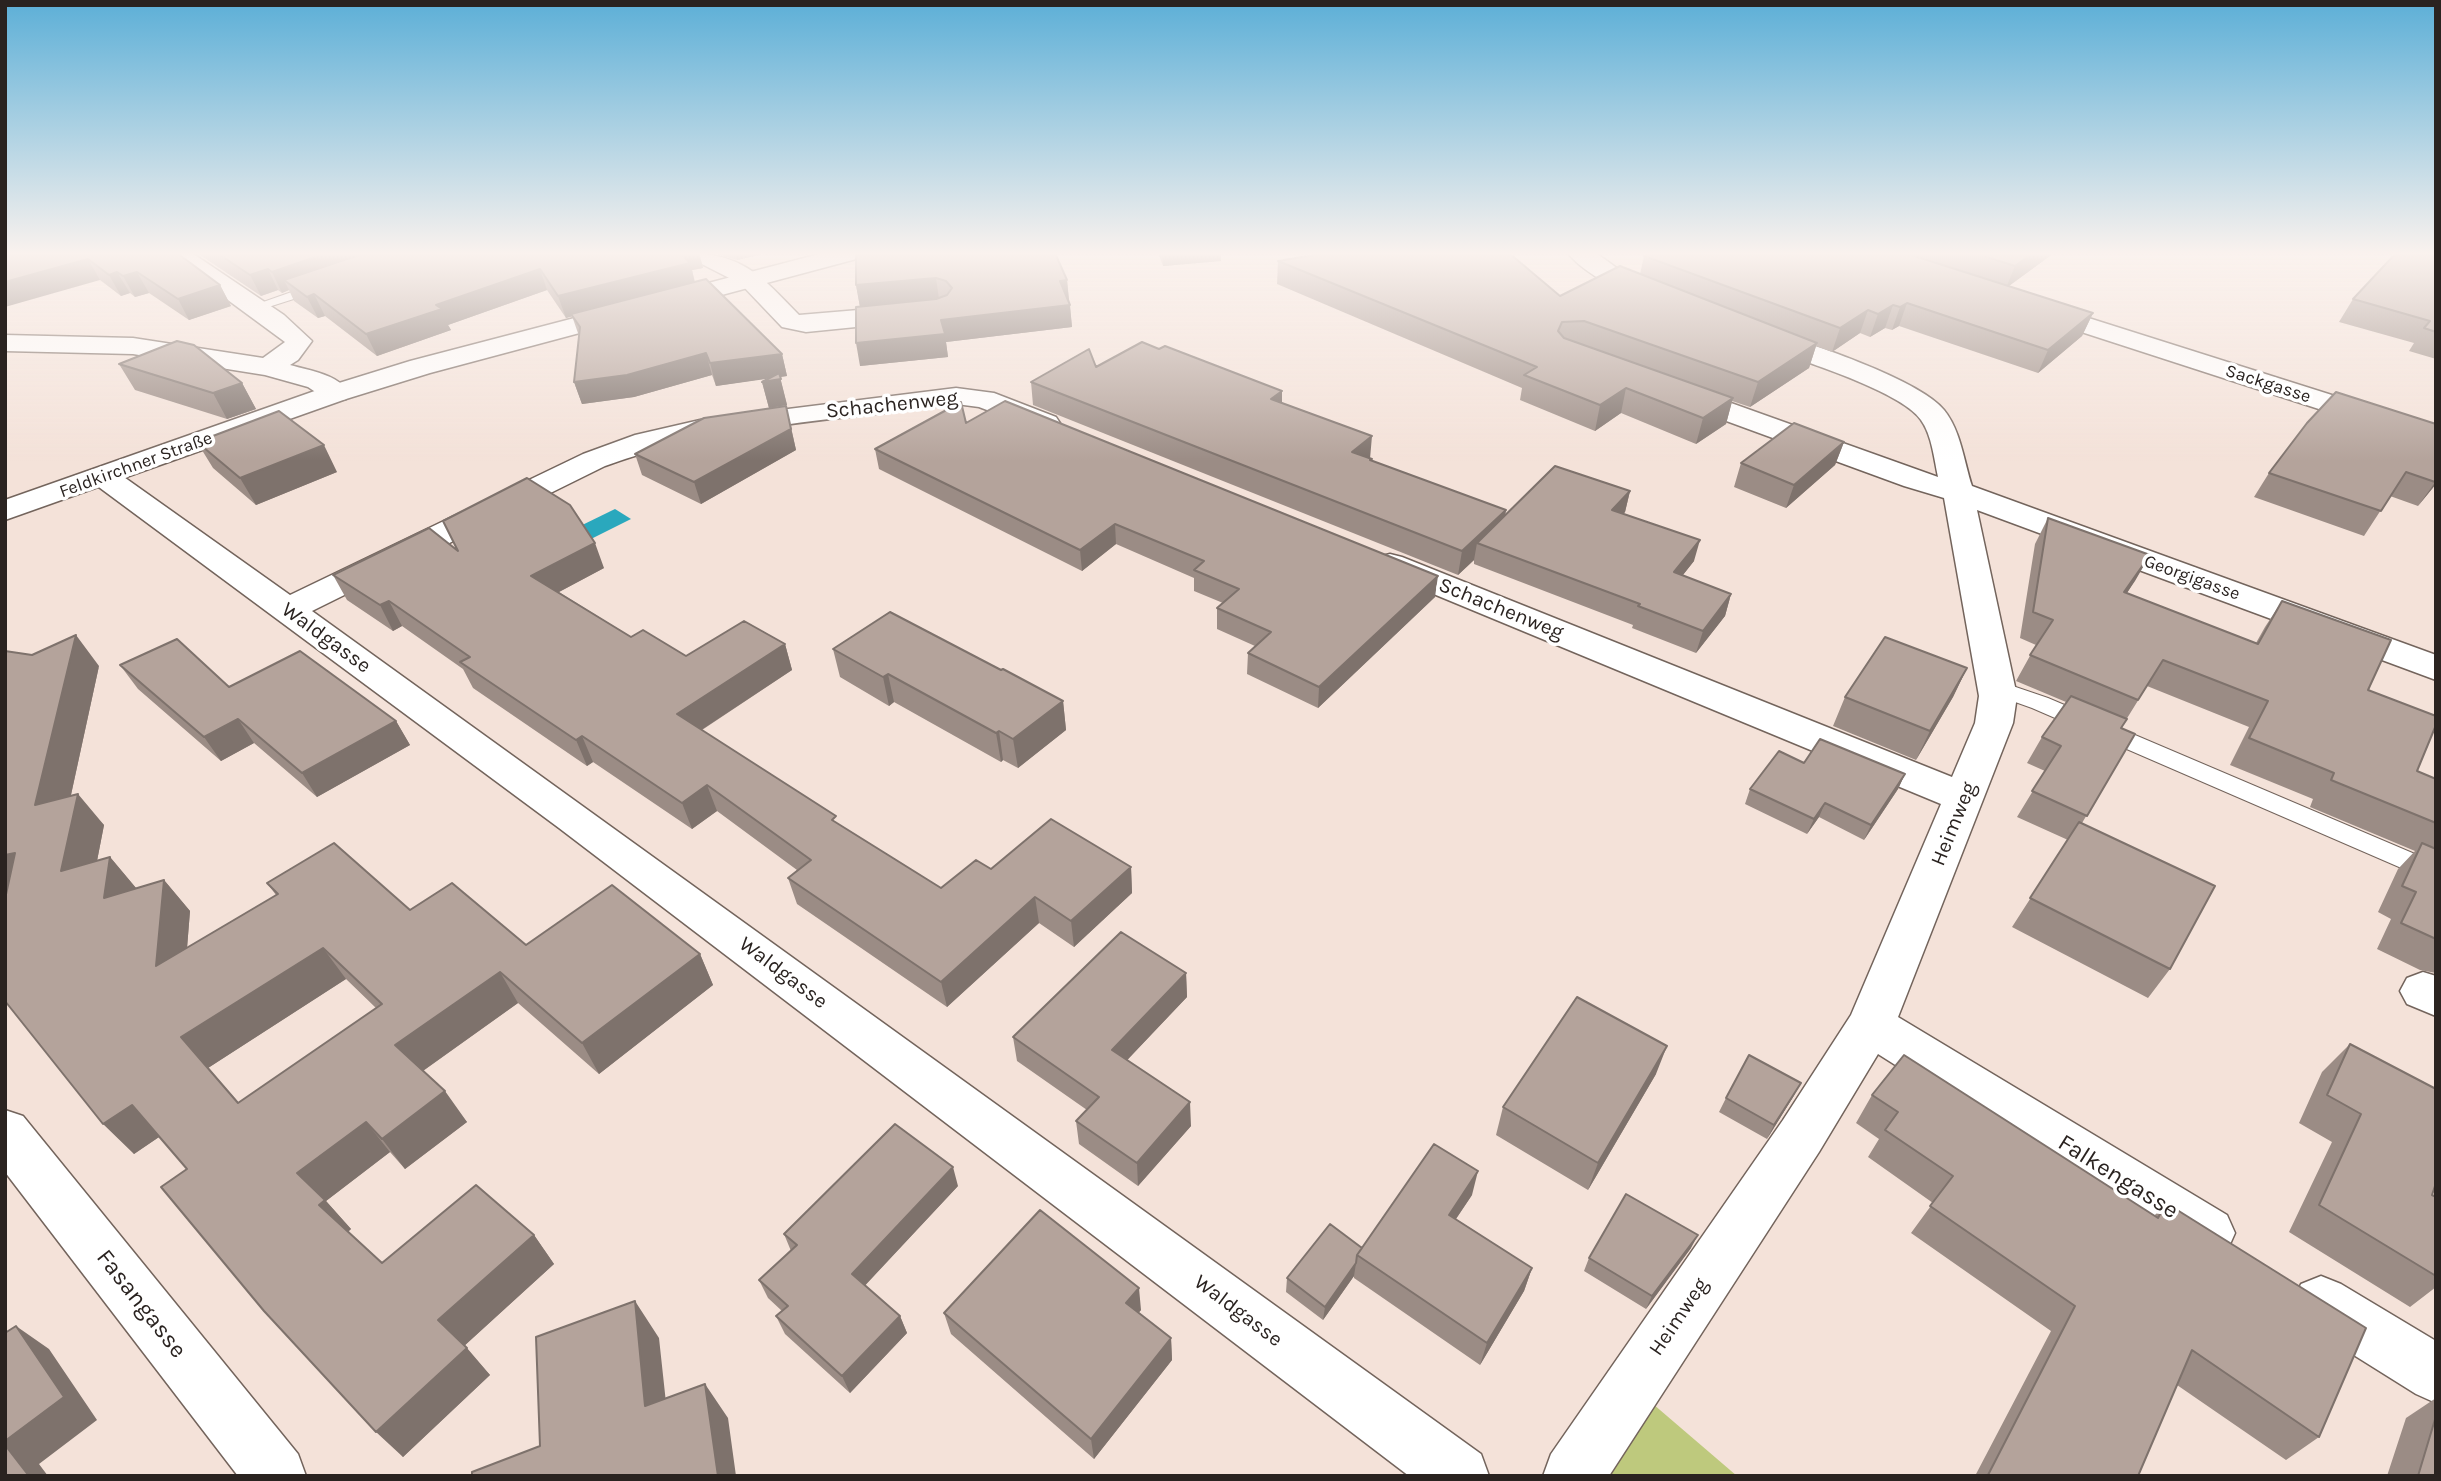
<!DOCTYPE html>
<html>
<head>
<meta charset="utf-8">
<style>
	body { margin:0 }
	#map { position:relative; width:2441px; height:1481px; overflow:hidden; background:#f4e2d9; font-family:Karla,sans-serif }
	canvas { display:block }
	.frame { position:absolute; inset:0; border:7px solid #2a2320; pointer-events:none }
</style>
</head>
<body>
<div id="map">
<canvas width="2441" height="1481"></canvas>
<div class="frame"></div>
</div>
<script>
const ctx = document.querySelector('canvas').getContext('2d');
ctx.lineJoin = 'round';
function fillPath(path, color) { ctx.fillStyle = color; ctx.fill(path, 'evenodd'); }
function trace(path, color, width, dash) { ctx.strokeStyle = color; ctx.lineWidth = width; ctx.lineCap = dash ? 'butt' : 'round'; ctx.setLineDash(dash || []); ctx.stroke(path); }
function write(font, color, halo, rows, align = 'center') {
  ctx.font = font + ' Karla,sans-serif'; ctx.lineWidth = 7; ctx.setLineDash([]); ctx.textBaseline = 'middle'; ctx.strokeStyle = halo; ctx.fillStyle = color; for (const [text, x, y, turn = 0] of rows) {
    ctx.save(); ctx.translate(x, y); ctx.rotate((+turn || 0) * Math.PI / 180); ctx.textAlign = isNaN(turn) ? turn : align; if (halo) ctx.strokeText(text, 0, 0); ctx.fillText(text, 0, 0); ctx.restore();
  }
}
fillPath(new Path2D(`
	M1632 1386 1737 1476H1585Z`), '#bec97d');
fillPath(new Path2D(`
	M615 509 631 519 589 540 572 530Z`), '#2aa8bd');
const service = new Path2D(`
	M320 282 327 286 325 289 256 311 249 307Z
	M1998 681 2048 698 2436 863V883L2032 708 1990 693 1987 688 1990 683Z`);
const minor = new Path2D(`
	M164 253H192L284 315 312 341 298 360 290 365C311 371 337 374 350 393L346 399 336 401 326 399 308 387 265 375 133 354 5 351V335L133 338 263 358 285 342Z
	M686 253C743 253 762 277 799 315L906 306 915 309 919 314 915 319 906 322 806 332 782 327 741 284 690 258Z
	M1568 253H1596L1621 271 1663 291 1666 296 1663 301C1641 307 1581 272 1568 253Z
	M2038 302 2436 428V447L2029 315 2025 310 2029 305Z
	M1762 330C1803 340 1919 379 1944 410 1961 431 1964 462 1972 486L2436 655V680L1977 510 2017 696 2013 723 1898 1017 2227 1215 2235 1233 2227 1251 2208 1258 2189 1251 1878 1054 1819 1152 1609 1476H1543L1551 1454 1783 1120 1851 1015 1941 804 1378 571 1373 564 1378 557 1390 554 1402 557 1952 777 1975 723 1979 696 1944 498 1904 486 1669 400 1665 394 1669 388 1679 386 1689 388 1938 477C1934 459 1932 435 1921 420 1901 390 1789 356 1753 344L1749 338 1753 332Z
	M956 388 994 393 1056 417 1060 423 1056 429 1046 432 979 407 956 404C839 420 716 425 605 466L312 611 1481 1454 1489 1476H1409L559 828 92 482 88 476 92 470 103 467 114 470 290 595 583 454 635 435 700 420Z
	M2423 972 2436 976V1016L2407 1004 2400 991 2407 978Z
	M5 1110 23 1116 298 1454 306 1476H238L5 1172Z
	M2321 1276 2341 1284 2436 1341V1403L2416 1394 2301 1322 2293 1303 2301 1284Z`);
const tertiary = new Path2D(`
	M823 253H864L860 258 430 373 346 399 5 520V500L326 387 410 361Z`);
trace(service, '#73645c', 2);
trace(minor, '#73645c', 3);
trace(tertiary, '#73645c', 3);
fillPath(service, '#fff');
fillPath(minor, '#fff');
fillPath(tertiary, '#fff');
fillPath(new Path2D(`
	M5 253H177L220 285 231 306 189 320 149 293 135 297 130 293 121 296 100 280Z
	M197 253H699L703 268 692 270 695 282 782 354 787 376 780 377 787 405 769 408 762 382 769 378 716 386 712 375 634 397 582 404 574 382 579 336 572 316 566 318 547 290 448 325 451 330 377 356 325 316 318 318 294 301 289 290 282 293 278 290 261 296Z
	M713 253H767L737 260Z
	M1158 253H1221V261L1163 266Z
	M1649 253H2054L2009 286 2093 313 2082 336 2038 373 1899 326 1892 330 1885 328 1870 337 1860 333 1832 352 1816 346 1809 368 1750 407 1732 401 1726 424 1696 444 1621 413 1595 431 1520 400 1522 388 1277 284 1278 261 1560 296 1640 274 1644 256Z
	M2436 253V359L2409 351 2414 343 2339 322 2353 299Z
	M856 255 1067 280 1072 327 946 342 948 357 860 366V307L856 285Z
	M119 364 242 383 256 409 227 419 135 390Z
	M1096 367 1282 403 1370 458 1371 461 1506 510 1505 515 1630 491 1625 512 1623 514 1694 561 1682 576 1731 594 1725 616 1696 653 1632 628 1633 625 1474 564V560L1458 575 1033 405 1031 382Z
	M966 423 1435 597 1318 708 1247 674 1248 653 1255 646 1217 629V608L1223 603 1194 591V578L1116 544 1082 571 879 469 875 449Z
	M2436 424V484L2418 506 2390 496 2364 536 2254 497 2269 473Z
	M791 427 796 450 701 504 642 475 635 454Z
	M197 442 337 472 256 505 213 468Z
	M1844 442 1835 465 1786 508 1734 487 1741 463Z
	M2048 518 2150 555 2127 593 2256 643 2265 627 2282 601 2368 690 2417 771 2436 779V973L2420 970 2377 949 2391 919 2378 912 2398 869 2415 851 2310 807 2313 799 2230 765 2249 727 2147 686 2121 728 2135 734 2082 823 2170 969 2148 998 2012 927 2068 840 2017 817 2045 771 2027 763 2042 737 2066 702 2016 681 2036 645 2020 638 2035 544Z
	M443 521 604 568 559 592 631 637 686 656 785 644 792 670 702 730 838 824 941 888 991 869 1131 867 1132 893 1074 947 1039 923 947 1007 797 904 788 878 797 870 717 811 692 829 593 762 587 766 473 688 463 669 402 626 393 631 347 600 333 575 457 550Z
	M833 649 1001 670 1063 701 1066 730 1018 768 1003 760 1001 762 894 702 889 706 840 677Z
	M120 665 396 721 410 745 317 797 254 743 221 761 138 689Z
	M99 666 71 795 104 825 97 861 110 857 136 888 164 880 190 911 187 948 276 895 267 883 410 910 526 945 700 954 713 985 599 1074 518 1003 423 1071 467 1122 405 1169 390 1152 326 1201 351 1229 348 1232 382 1263 534 1235 554 1264 464 1346 490 1375 403 1457 187 1169 159 1137 134 1154 6 894ZM346 979 376 1008 239 1103 208 1068Z
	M1967 668 1953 697 1916 760 1833 726 1845 697Z
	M1804 763 1905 774 1898 789 1864 840 1819 817 1807 834 1745 804 1750 789Z
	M1186 973 1187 997 1127 1060 1191 1126 1138 1186 1079 1144 1076 1121 1087 1110 1017 1061 1013 1037Z
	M2350 1044 2432 1195 2436 1197V1287L2410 1307 2289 1232 2332 1142 2299 1123 2322 1072Z
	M1656 1074 1588 1190 1496 1135 1503 1107Z
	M1801 1083 1793 1097 1767 1139 1719 1112 1726 1098Z
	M1872 1095 2154 1216 2166 1203 2319 1437 2286 1460 2177 1385 2138 1476H1975L2051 1331 1911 1233 1933 1203 1868 1157 1879 1139 1856 1123Z
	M958 1186 865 1285 900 1316 907 1333 850 1393 785 1334 776 1316 782 1311 768 1298 759 1280 791 1251 784 1234Z
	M1472 1195 1456 1219 1532 1268 1524 1291 1480 1365 1354 1278V1276L1323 1320 1286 1292 1287 1278 1362 1248Z
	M1691 1248 1646 1309 1584 1271 1589 1258Z
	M1141 1310 1138 1313 1171 1338 1172 1360 1094 1459 951 1334 944 1313Z
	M2436 1398V1476H2387L2406 1418Z`), '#9b8c85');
fillPath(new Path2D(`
	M327 253H396L284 280 289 290 282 293 272 272Z
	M679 253H699L703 268 692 270 695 284 566 318 558 296Z
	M736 253H767L737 260Z
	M1175 253H1221V261L1163 266V254Z
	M2033 253H2054L2006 288 2015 266Z
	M88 259 100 280 5 307V282Z
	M268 269 278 290 261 296 250 275Z
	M540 269 547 290 448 325 451 330 377 356 366 334 436 305Z
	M117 272 130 293 121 296 109 275Z
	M137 272 149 293 135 297 123 276Z
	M936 278 939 299 860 307 856 285Z
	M1067 280 1069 302 1060 281Z
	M220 285 231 306 189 320 178 299Z
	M314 294 325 316 318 318 307 297Z
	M1907 303 1899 326 1892 330 1900 307Z
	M1070 305 1072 327 946 342 948 357 860 366 856 343 941 320Z
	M1893 305 1885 328 1870 337 1878 314Z
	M1868 310 1860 333 1832 352 1840 328Z
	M2093 313 2082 336 2038 373 2048 350Z
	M1817 343 1809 368 1750 407 1758 382Z
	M706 353 712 375 634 397 582 404 574 382Z
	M782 354 787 376 780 377 787 405 769 408 762 382 780 377 716 386 710 363Z
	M242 383 256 409 227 419 213 393Z
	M1626 388 1621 413 1595 431 1600 405Z
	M1282 391V414L1271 399Z
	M1733 398 1726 424 1696 444 1703 418Z
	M786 406 796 450 701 504 694 482Z
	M1372 436 1370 459 1352 452Z
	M1844 442 1835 465 1786 508 1794 485Z
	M324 445 337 472 256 505 240 478Z
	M2436 481V484L2418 506Z
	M1630 491 1625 512 1608 531 1612 510Z
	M1506 510 1502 534 1477 543 1474 560 1458 575 1462 551Z
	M1115 524 1116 544 1082 571 1080 550Z
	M1700 540 1694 561 1668 594 1674 572Z
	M595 543 604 568 542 601 531 576Z
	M2150 555 2135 581 2110 618 2124 592Z
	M1438 576 1435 597 1318 708 1319 687Z
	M1731 594 1725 616 1696 653 1703 631Z
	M389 601 402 626 393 631 380 605Z
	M76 635 99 666 62 836 35 805Z
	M785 644 792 670 686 740 677 714Z
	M1967 668 1953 697 1916 760 1930 731Z
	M888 674 894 702 889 706 883 677Z
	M1063 701 1066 730 1018 768 1013 739Z
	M238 719 254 743 221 761 204 737Z
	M396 721 410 745 317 797 302 773Z
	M999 731 1003 760 1001 762 996 733Z
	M582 736 593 762 587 766 576 740Z
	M1905 774 1898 789 1864 840 1871 825Z
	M707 785 717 811 692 829 682 803Z
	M78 794 104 825 89 902 61 871Z
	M1825 803 1819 817 1807 834 1814 819Z
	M15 853 43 884 5 894V855Z
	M110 857 136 888 104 898Z
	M1131 867 1132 893 1074 947 1071 921Z
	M164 880 190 911 183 998 156 966Z
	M1035 897 1039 923 947 1007 941 982Z
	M323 948 346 979 208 1068 265 1133 181 1037Z
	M700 954 713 985 599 1074 582 1043Z
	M500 972 518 1003 417 1075 395 1045Z
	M1186 973 1187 997 1114 1074 1112 1050Z
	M1667 1046 1656 1074 1588 1190 1598 1163Z
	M1801 1083 1793 1097 1767 1139 1774 1125Z
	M445 1091 467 1122 405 1169 382 1139Z
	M1190 1102 1191 1126 1138 1186 1137 1163Z
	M132 1105 162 1135 134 1154 103 1124Z
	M366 1122 390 1152 326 1201 351 1229 345 1234 319 1205 297 1173Z
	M953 1167 958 1186 859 1292 852 1274Z
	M1478 1171 1472 1195 1443 1238 1449 1215Z
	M534 1235 554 1264 463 1347 438 1320Z
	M1698 1235 1691 1248 1646 1309 1652 1296Z
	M1356 1263 1354 1276 1323 1320 1325 1307Z
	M1532 1268 1524 1291 1480 1365 1487 1343Z
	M1139 1288 1141 1310 1128 1325 1126 1303Z
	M635 1301 659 1338 670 1440 645 1406Z
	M900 1316 907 1333 850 1393 842 1376Z
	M16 1326 49 1349 97 1420 39 1464 48 1476H29L5 1445Z
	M1171 1338 1172 1360 1094 1459 1091 1439Z
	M467 1348 490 1375 403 1457 376 1432Z
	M705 1384 728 1418 736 1476H718Z`), '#7e726c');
const building = new Path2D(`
	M5 253H177L220 285 178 299 137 272 123 276 117 272 109 275 88 259 5 282Z
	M217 253H327L272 272 268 269 250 275Z
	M365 253H680L690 263 558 296 540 269 436 305 442 309 366 334 314 294 307 297 284 280Z
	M873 253H1055L1067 280 1060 281 1070 305 941 320 945 334 856 343V307L936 299 947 295 952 288 946 281 936 278 856 285V255Z
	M1326 253H1509L1560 296 1620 266 1817 343 1758 382 1584 321 1562 322 1558 331 1564 338 1733 398 1703 418 1626 388 1600 405 1524 375 1537 367 1278 261Z
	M1649 253H1905L2093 313 2048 350 1907 303 1900 307 1893 305 1878 314 1868 310 1840 328 1644 256Z
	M1974 253H2033L2015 266Z
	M2396 253H2436V332L2424 328 2430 321 2353 299Z
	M706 279 782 354 710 363 706 353 627 375 574 382 580 327 571 314Z
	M177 341 194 345 242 383 213 393 119 364Z
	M1142 342 1159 349 1165 346 1282 391 1271 399 1372 436 1352 452 1372 459 1370 460 1506 510 1462 551 1031 382 1089 349 1096 367Z
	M779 373 781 379 762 382Z
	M2336 392 2436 424 2435 482 2406 472 2381 511 2269 473 2307 423Z
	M1005 401 1438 576 1319 687 1248 653 1271 632 1217 608 1239 589 1194 570 1204 561 1115 524 1080 550 875 449 961 402 966 423Z
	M786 406 791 429 694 482 635 454 704 418Z
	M279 411 324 445 240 478 197 442Z
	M1794 423 1844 442 1794 485 1741 463Z
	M1555 466 1630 491 1612 510 1700 540 1674 572 1731 594 1703 631 1638 606 1640 604 1477 543Z
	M527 478 570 505 595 543 531 576 631 637 643 630 686 656 744 621 785 644 677 714 836 816 832 820 941 888 976 860 991 869 1051 819 1131 867 1071 921 1035 897 941 982 788 878 811 860 707 785 682 803 582 736 576 740 460 662 470 657 389 601 380 605 333 575 429 528 458 551 443 521Z
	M2048 518 2150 555 2124 592 2258 644 2282 601 2391 640 2368 690 2436 716V725L2417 771 2436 779V823L2331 780 2334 773 2249 738 2268 701 2163 660 2138 700 2030 655 2053 620 2033 612Z
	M890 612 1001 670 1003 669 1063 701 1013 739 999 731 996 733 888 674 883 677 833 649Z
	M76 635 35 805 78 794 61 871 110 857 104 898 164 880 156 966 278 894 267 883 334 843 410 910 452 883 526 945 612 885 700 954 582 1043 500 972 395 1045 445 1091 382 1139 366 1122 297 1173 325 1200 319 1205 382 1263 476 1185 534 1235 438 1320 467 1348 376 1432 264 1311 161 1187 187 1169 132 1105 103 1124 5 1001V899L15 853 5 855V651L32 655ZM323 948 382 1004 238 1103 181 1037Z
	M1885 637 1967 668 1930 731 1845 697Z
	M177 639 229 687 300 651 396 721 302 773 238 719 204 737 120 665Z
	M2071 696 2127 719 2121 728 2135 734 2087 816 2032 791 2061 746 2042 737Z
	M1820 739 1905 774 1871 825 1825 803 1814 819 1750 789 1779 751 1804 763Z
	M2079 822 2215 886 2170 969 2030 898Z
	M2422 843 2436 849V939L2401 923 2416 892 2402 886Z
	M1121 932 1186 973 1112 1050 1190 1102 1137 1163 1076 1121 1099 1097 1013 1037Z
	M1577 997 1667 1046 1598 1163 1503 1107Z
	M2350 1044 2436 1089V1183L2432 1195 2436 1197V1276L2319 1205 2361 1114 2327 1095Z
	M1749 1055 1801 1083 1774 1125 1726 1098Z
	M1904 1055 2158 1218 2166 1203 2366 1328 2319 1437 2192 1350 2138 1476 1988 1475 2075 1306 1930 1206 1953 1176 1885 1130 1898 1112 1872 1095Z
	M895 1124 953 1167 852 1274 900 1316 842 1376 776 1316 788 1306 759 1280 797 1245 784 1234Z
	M1434 1144 1478 1171 1449 1215 1532 1268 1487 1343 1357 1255Z
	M1626 1194 1698 1235 1652 1296 1589 1258Z
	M1040 1210 1139 1288 1126 1303 1171 1338 1091 1439 944 1313Z
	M1330 1224 1362 1248 1357 1255 1356 1263 1325 1307 1287 1278Z
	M635 1301 645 1406 705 1384 718 1476H472V1472L540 1446 536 1337Z
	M16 1326 64 1397 5 1441V1333Z
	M2436 1416V1476H2418Z
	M5 1445 29 1476H5Z`);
fillPath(building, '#b4a39b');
trace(building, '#7e726c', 2);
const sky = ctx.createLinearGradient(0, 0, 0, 461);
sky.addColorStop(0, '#5cafd7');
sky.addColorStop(0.55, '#faf2ee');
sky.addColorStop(1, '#faf2ee00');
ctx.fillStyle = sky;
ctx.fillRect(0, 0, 2441, 461);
write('18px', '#2a2320', '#fff', [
	["Sackgasse",2268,384,18],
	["Feldkirchner Straße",136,465,-20],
	["Georgigasse",2192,578,20]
]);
write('21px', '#2a2320', '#fff', [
	["Schachenweg",892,405,-6],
	["Schachenweg",1501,609,22],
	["Waldgasse",326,638,36],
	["Heimweg",1954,824,-68],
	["Waldgasse",783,973,37],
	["Waldgasse",1238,1311,37],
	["Heimweg",1679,1317,-56]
]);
write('24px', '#2a2320', '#fff', [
	["Falkengasse",2118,1177,32],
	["Fasangasse",141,1304,52]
]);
</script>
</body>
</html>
